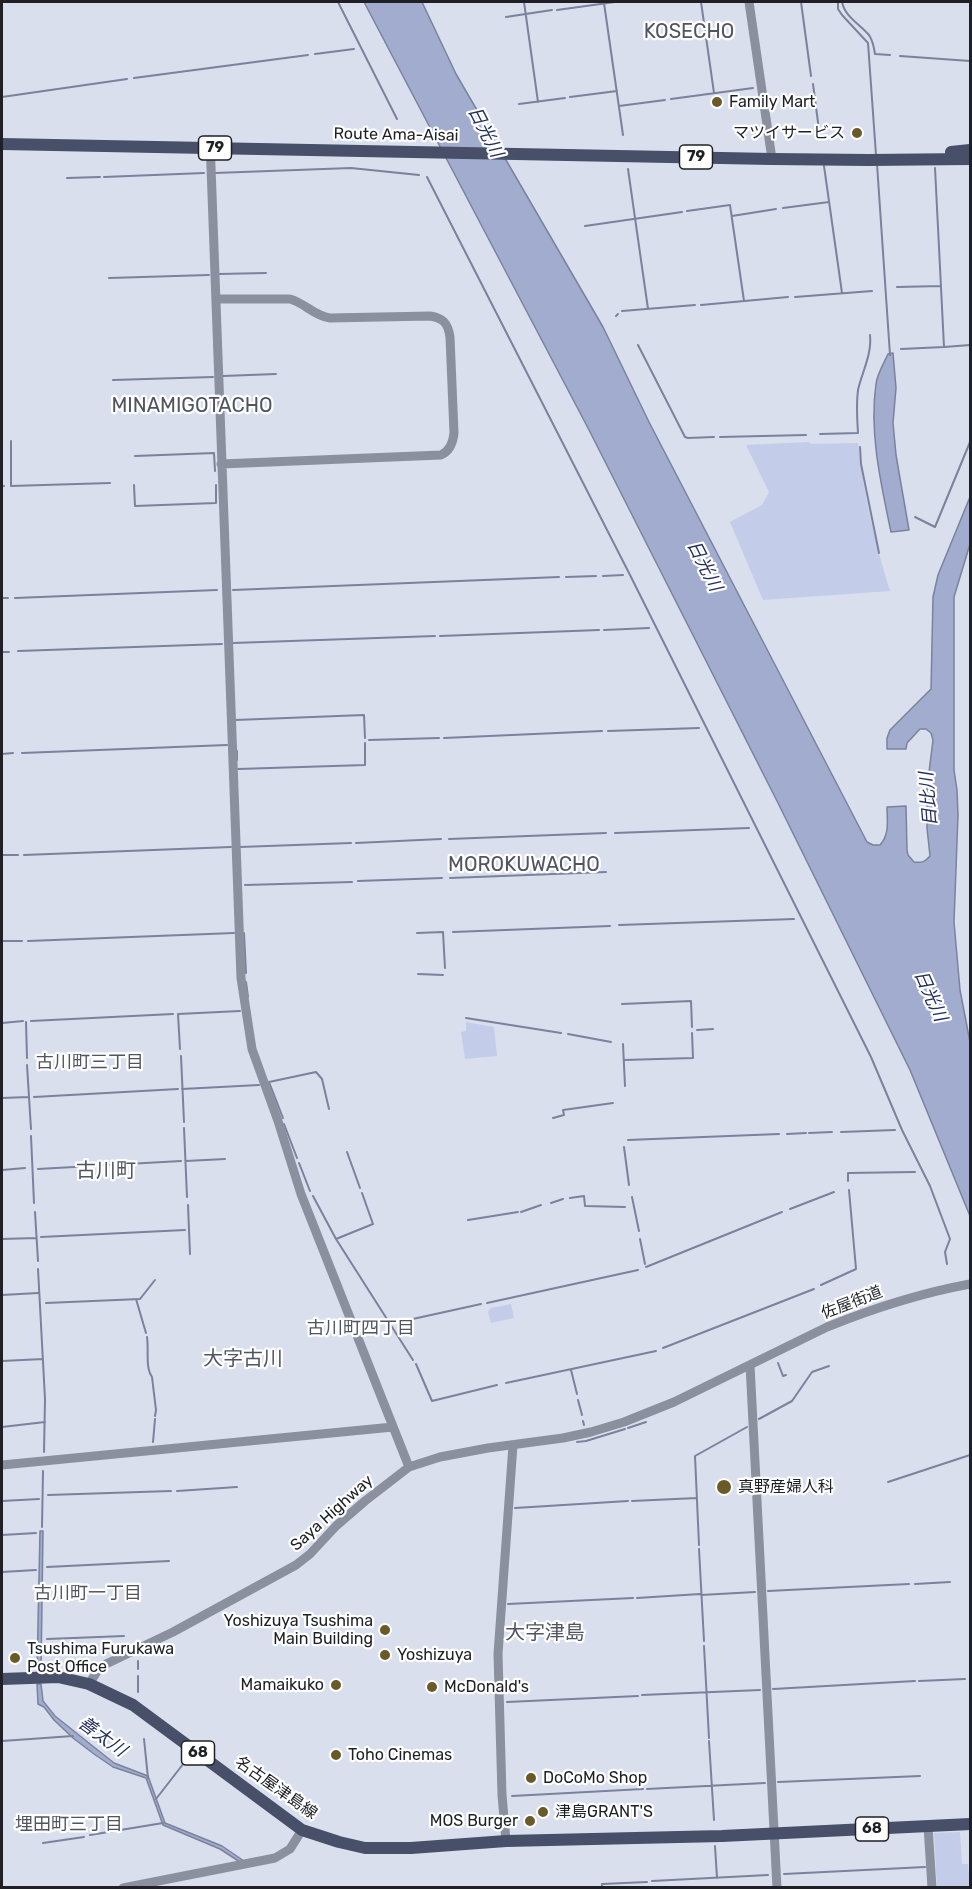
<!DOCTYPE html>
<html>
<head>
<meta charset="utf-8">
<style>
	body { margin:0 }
	#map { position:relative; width:972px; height:1889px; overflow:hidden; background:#dadfee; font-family:Rubik,sans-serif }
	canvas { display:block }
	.frame { position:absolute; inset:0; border:3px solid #1e2025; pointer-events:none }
</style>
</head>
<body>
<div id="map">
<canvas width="972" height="1889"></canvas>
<div class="frame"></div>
</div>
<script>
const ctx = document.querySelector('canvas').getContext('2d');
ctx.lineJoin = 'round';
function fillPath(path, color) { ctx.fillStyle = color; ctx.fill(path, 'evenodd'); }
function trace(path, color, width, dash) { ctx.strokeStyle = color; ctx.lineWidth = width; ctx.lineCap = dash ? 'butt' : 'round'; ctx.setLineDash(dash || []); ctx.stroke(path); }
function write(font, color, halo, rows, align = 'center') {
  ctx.font = font + ' Rubik,"Noto Sans JP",sans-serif'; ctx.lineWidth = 4.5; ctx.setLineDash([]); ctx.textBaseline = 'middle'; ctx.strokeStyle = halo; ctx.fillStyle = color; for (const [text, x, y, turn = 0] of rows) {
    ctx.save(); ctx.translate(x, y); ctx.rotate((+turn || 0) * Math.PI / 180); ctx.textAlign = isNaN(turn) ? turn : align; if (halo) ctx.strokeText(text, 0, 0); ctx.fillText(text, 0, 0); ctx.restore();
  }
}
fillPath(new Path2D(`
	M809 442 811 444 858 443C863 493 875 543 890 591L763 600 730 522 762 505 769 492 746 445Z
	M466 1022 494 1027 497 1056 465 1059 461 1032 466 1031Z
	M511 1304 514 1318 491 1323 488 1312 491 1308Z
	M960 1832 962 1864H968L970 1887H937L934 1833Z`), '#c3cce9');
const water = new Path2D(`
	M364 2H422L456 74 603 327 649 422 867 842 873 845H880C890 834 887 820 887 807L906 806 907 850 908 855 914 862C922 863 925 862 930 856L927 828V788L933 740 931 733 926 729H920L907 743 906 749H887V738L890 730 931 689 933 597 938 575 970 497V544L954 597V770L957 790 958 815 954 922 960 990 970 1042V1216L910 1070 777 801 588 428Z
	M893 353 896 388 893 423 896 455 909 530 891 532C881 484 869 433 876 384 877 374 884 363 888 354Z
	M40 1531H43L41 1671H37Z
	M37 1684H41L43 1701 55 1716 114 1763 148 1776 165 1823 222 1846 244 1861 240 1862 220 1849 163 1825 146 1778 113 1767 94 1754 73 1738 54 1720 44 1707 38 1704Z`);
fillPath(water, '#a1accf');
trace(water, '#7a829c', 1.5);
trace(new Path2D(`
	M338 2 397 119
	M524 2 538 102
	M701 2 714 93
	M801 2 811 76
	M838 2V9L842 15 868 43 876 155
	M842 2C845 17 860 24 869 35 873 41 874 47 875 54L890 55
	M604 3 623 135
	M557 10 615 2
	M506 17 552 10
	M315 54 354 49
	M900 56 970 61
	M134 78 308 55
	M813 84 819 130
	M2 97 127 79
	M570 97 617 91
	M671 99 753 88
	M519 104 565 98
	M619 106 665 100
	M877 164 890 355
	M824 166 842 293
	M935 168 944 347 970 345
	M628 169 648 309
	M215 173 351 168 419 175
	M104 177 204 173
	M427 177 629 573 871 1057 902 1130 930 1186 950 1239 945 1252 947 1264
	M67 178 100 177
	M783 208 829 202
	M687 211 730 205 744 301
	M732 216 776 209
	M585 226 682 212
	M219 274 266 273
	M109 278 209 275
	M897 287 941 286
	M795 297 872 291
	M701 305 788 297
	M622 311 695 305
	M616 316 618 314
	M638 345 685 437 688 438 714 437
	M901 349 944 347
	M223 376 276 374
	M113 380 213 377
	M820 434 858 433C857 418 856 405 858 390 862 372 872 355 870 335
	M720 437 806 435
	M11 441V486L110 483
	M860 447 861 464 879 553
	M135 456 214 453 215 471
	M134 485 135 506 216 503V485
	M2 486H4
	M915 517 935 527 970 442
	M603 576 623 575
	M566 577 596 576
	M233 590 559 577
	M2 598H8
	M15 598 217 590
	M604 630 649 628
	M440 636 599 630
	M233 643 435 636
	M18 651 222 644
	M2 652H9
	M235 720 364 715 365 738
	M608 731 699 728
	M444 738 602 731
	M369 740 439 738
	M237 751V760
	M22 753 227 745
	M2 754 13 753
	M238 769 365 765V743
	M615 833 749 828
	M449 839 606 833
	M356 843 441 839
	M240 847 351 843
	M2 855H18
	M24 855 231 847
	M450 878 606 872
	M358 881 442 878
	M245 885 352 882
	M619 925 794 919
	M453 932 610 926
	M244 933 246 973
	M417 933 443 932 445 968
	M2 941H22
	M28 941 234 933
	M418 974 443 975
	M246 982 248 997
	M622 1004 691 1001 692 1027
	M466 1018 561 1033
	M31 1021 173 1014
	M26 1022 27 1058
	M2 1023 23 1021
	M697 1030 713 1029
	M568 1034 611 1042
	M623 1044 625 1086
	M180 1049 178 1014 240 1011
	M181 1056 184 1122
	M624 1060 693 1058 692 1033
	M27 1065 31 1129
	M269 1082 316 1072 322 1079 329 1109
	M269 1082 283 1118
	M182 1089 259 1085
	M34 1097 178 1089
	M2 1098 29 1097
	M553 1118 564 1115 563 1110 613 1103
	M284 1124 297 1158
	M184 1128 187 1197
	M841 1132 895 1130
	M809 1133 832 1132
	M787 1134 806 1133
	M31 1136 34 1203
	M628 1140 779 1134
	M624 1147 629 1185
	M347 1152 360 1188
	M186 1161 225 1159
	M299 1163 310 1191
	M38 1169 181 1161
	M2 1170 25 1168
	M848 1181V1173L915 1172
	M313 1196 336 1239 413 1360
	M632 1197 639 1231
	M570 1198 584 1196 585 1206 625 1207
	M551 1203 563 1199
	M188 1205 190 1254
	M790 1209 834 1192
	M35 1212 38 1261
	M521 1212 541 1205
	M468 1220 518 1212
	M41 1237 185 1230
	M2 1239 36 1238
	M336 1239 373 1224 362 1193
	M640 1239 645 1264
	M646 1267 782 1212
	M38 1269 45 1399 44 1452
	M821 1285 856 1269 849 1190
	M2 1295 38 1293
	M136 1299 146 1333
	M46 1303 140 1299 155 1280
	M487 1303 638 1270
	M399 1322 481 1304
	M147 1337C149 1350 145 1367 152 1377L156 1410 155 1416
	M663 1348 814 1289
	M2 1361 43 1359
	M778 1363 783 1376 786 1375
	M416 1364 432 1401 497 1385
	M571 1370 577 1394
	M506 1383 656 1351
	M578 1400 582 1415
	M759 1419 792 1401 812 1372 829 1366
	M583 1421 584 1425
	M2 1427 45 1422
	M628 1428 646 1422
	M153 1442 155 1419
	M577 1442 586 1441 625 1429
	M888 1482 970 1455
	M177 1491 237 1487
	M48 1495 171 1491
	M2 1501 39 1499
	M632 1501 697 1498
	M515 1508 628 1501
	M42 1527 43 1471
	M2 1535 36 1533
	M699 1545 695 1456 747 1427
	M699 1549 704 1641
	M47 1567 169 1561
	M2 1572 36 1570
	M915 1584 950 1582
	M768 1591 909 1584
	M701 1595 755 1592
	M637 1598 700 1594
	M508 1604 633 1598
	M47 1639 124 1636
	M704 1646 709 1738
	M138 1661V1669
	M138 1676V1692
	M919 1681 965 1679
	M773 1689 915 1681
	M642 1695 760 1690
	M507 1702 638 1696
	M144 1739 148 1778
	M2 1741 73 1736
	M709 1741 714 1820
	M778 1782 920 1776
	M647 1789 765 1783
	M512 1796 643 1789
	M156 1799 187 1759
	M90 1835 163 1823
	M43 1843 84 1837
	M715 1846 717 1878
	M784 1874 925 1867
	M652 1881 768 1875
	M602 1888V1884L647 1882`), '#7a829c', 2);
trace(new Path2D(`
	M749 2 772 159
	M210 140 241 978 252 1049 278 1121 301 1194 409 1467
	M216 299H290C305 303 314 316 330 318L430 316C443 318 448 323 450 337L454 433C453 443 450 451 441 455L221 464
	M750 1365 777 1888
	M2 1465 393 1427
	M89 1684 98 1670 104 1665 173 1632 296 1565 310 1554 336 1526 365 1501 409 1467 440 1457 488 1448 563 1438 591 1432 624 1422 674 1402 827 1327C874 1308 921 1293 970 1284
	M928 1826 932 1888
	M506 1841 502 1795 498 1654 513 1445
	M123 1888 275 1858 290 1849 302 1830`), '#8b909f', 9);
trace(new Path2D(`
	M2 144 772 159 868 160 970 159
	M951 152 970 150
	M2 1679 58 1677 89 1684 133 1705 302 1830 339 1842 365 1848H411L506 1841 722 1836 970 1824`), '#474f69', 12);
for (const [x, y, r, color] of [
	[717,102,6,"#6a5a27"],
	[857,133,6,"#6a5a27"],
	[724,1487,8,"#6a5a27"],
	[385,1630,6,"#6a5a27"],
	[385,1655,6,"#6a5a27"],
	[15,1658,6,"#6a5a27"],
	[336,1685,6,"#6a5a27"],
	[432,1687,6,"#6a5a27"],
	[336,1755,6,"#6a5a27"],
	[531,1778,6,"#6a5a27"],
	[543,1812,6,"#6a5a27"],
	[530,1821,6,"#6a5a27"]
]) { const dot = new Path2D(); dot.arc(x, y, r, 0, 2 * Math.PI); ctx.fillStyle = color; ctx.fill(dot); trace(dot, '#fff', 2); }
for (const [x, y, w] of [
	[215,148,33],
	[696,157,33],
	[198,1753,33],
	[872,1829,33]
]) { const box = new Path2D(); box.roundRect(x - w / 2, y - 12, w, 24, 4.5); ctx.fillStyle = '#fff'; ctx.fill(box); trace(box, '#1e2025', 1.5); }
write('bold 15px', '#1e2025', null, [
	["79",215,148],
	["79",696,157],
	["68",198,1753],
	["68",872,1829]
]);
write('16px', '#1e2025', '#fff', [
	["Family Mart",729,102],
	["マツイサービス",845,133,"right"],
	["真野産婦人科",738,1487],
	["Yoshizuya Tsushima",373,1621,"right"],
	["Main Building",373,1639,"right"],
	["Tsushima Furukawa",27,1649],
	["Post Office",27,1667],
	["Yoshizuya",397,1655],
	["Mamaikuko",324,1685,"right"],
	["McDonald's",444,1687],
	["Toho Cinemas",348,1755],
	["DoCoMo Shop",543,1778],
	["津島GRANT'S",555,1812],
	["MOS Burger",518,1821,"right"]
], 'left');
write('16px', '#1e2025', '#fff', [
	["Route Ama-Aisai",396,135,1],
	["佐屋街道",852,1303,-21],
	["Saya Highway",332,1513,-42],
	["名古屋津島線",276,1788,35]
]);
write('italic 18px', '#26305e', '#fff', [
	["日光川",485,132,63],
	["日光川",704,566,63],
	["目比川",929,799,-95],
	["日光川",930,996,66],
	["善太川",102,1737,36]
]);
write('18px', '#515561', '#fff', [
	["古川町三丁目",90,1063],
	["古川町四丁目",361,1329],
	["古川町一丁目",88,1594],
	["埋田町三丁目",69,1825]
]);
write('20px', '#515561', '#fff', [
	["KOSECHO",689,32],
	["MINAMIGOTACHO",192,406],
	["MOROKUWACHO",524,865],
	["古川町",106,1171],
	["大字古川",243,1359],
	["大字津島",545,1633]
]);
</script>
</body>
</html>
